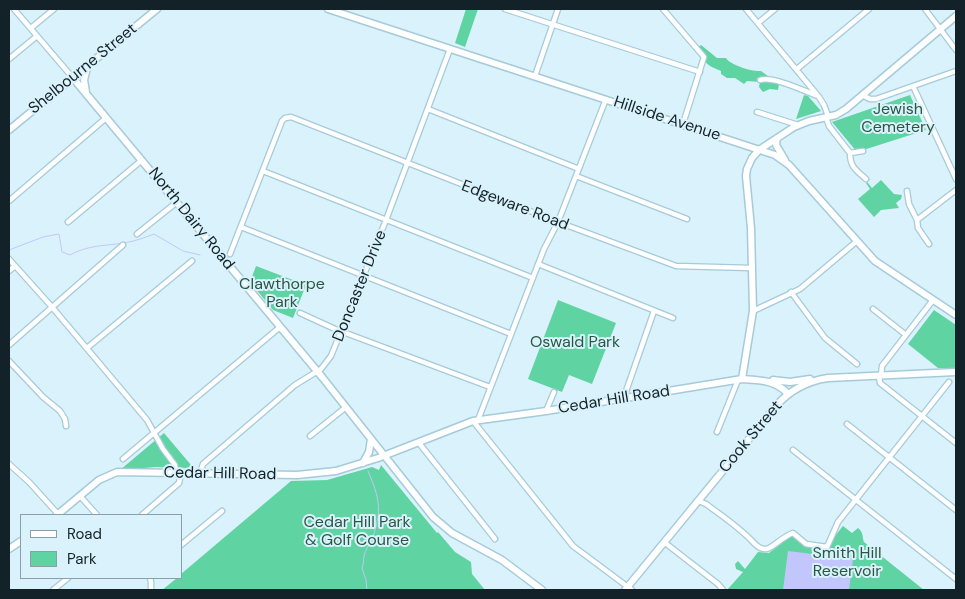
<!DOCTYPE html>
<html>
<head>
<meta charset="utf-8">
<style>
	body { margin:0 }
	#map { position:relative; width:965px; height:599px; overflow:hidden; background:#daf2fb; font-family:"DM Sans",sans-serif }
	canvas { display:block }
	.frame { position:absolute; inset:0; border:10px solid #132228; pointer-events:none }
	.legend { position:absolute; left:20px; top:514px; width:162px; height:65px; box-sizing:border-box; background:#daf2fb; border:1px solid #8a9fa7; margin:0; padding:6px 9px; list-style:none; font-size:15px; color:#132228 }
	.legend li { display:flex; align-items:center; gap:10px; height:25px }
	.legend b { width:25px; border:1px solid #8a9fa7 }
</style>
</head>
<body>
<div id="map">
<canvas width="965" height="599"></canvas>
<div class="frame"></div>
<ul class="legend">
<li><b style="height:6px;background:#fff"></b>Road</li>
<li><b style="height:14px;background:#60d3a3"></b>Park</li>
</ul>
</div>
<script>
const ctx = document.querySelector('canvas').getContext('2d');
ctx.lineJoin = 'round';
function fillPath(path, color) { ctx.fillStyle = color; ctx.fill(path, 'evenodd'); }
function trace(path, color, width, dash) { ctx.strokeStyle = color; ctx.lineWidth = width; ctx.lineCap = dash ? 'butt' : 'round'; ctx.setLineDash(dash || []); ctx.stroke(path); }
function write(font, color, halo, rows, align = 'center') {
  ctx.font = font + ' "DM Sans",sans-serif'; ctx.lineWidth = 4; ctx.setLineDash([]); ctx.textBaseline = 'middle'; ctx.strokeStyle = halo; ctx.fillStyle = color; for (const [text, x, y, turn = 0] of rows) {
    ctx.save(); ctx.translate(x, y); ctx.rotate((+turn || 0) * Math.PI / 180); ctx.textAlign = isNaN(turn) ? turn : align; if (halo) ctx.strokeText(text, 0, 0); ctx.fillText(text, 0, 0); ctx.restore();
  }
}
fillPath(new Path2D(`
	M466 9H478L465 47 455 43Z
	M701 45 717 58H726C730 65 753 72 761 71L779 84 778 90 770 89 763 92 759 87 760 82 747 81 744 84 735 78H727L721 74V71C701 63 709 64 698 47Z
	M804 95 808 96 821 111 796 119Z
	M910 95 926 130 857 152 832 122Z
	M881 180 894 194 902 195 901 199 896 203 899 208 881 210 874 217 858 199 870 189 866 183 867 182 872 188Z
	M256 266 306 285 293 318 273 310 250 282Z
	M558 300 616 323 592 384 569 375 562 392 528 379Z
	M934 310 956 325V368H938L908 344Z
	M164 433 191 465 188 468 156 467 120 470Z
	M381 465 437 533 438 532 455 552 471 562 472 574 485 590H162L177 578H181V574L291 481 327 480 372 467 379 470Z
	M843 526 852 533 858 528C864 533 862 537 864 542L924 590H727L743 572 736 569 735 564 738 561 745 569 758 552 769 553 791 536 798 534 813 546 826 547Z`), '#60d3a3');
fillPath(new Path2D(`
	M788 551 853 559 849 590H783Z`), '#c2c6fd');
trace(new Path2D(`
	M9 250 43 237 59 234 62 252 70 255C88 245 104 246 124 243 135 241 144 238 154 234L183 251 200 255
	M367 590 366 580 362 568C364 563 363 561 364 556 365 550 370 544 372 539 383 510 379 497 368 471`), '#c2c6fd', 1);
const street = new Path2D(`
	M14 9 73 78
	M505 9 700 72
	M663 9 704 57 683 124
	M746 9 819 97 824 105 828 116
	M925 9 956 50
	M758 23 775 9
	M31 28 54 9
	M9 59 37 36
	M797 69 869 9
	M535 76 558 9
	M760 80C774 76 804 91 818 96
	M913 86 956 179
	M862 95 870 99H876L956 71
	M428 109 579 169
	M757 112 798 125
	M826 117 829 126 850 153
	M863 151 850 153C850 167 856 170 866 179
	M263 171 533 278
	M576 176 687 219
	M907 191 909 204 917 220 918 228 929 244
	M9 201 106 118
	M917 220 956 190
	M68 222 142 160
	M241 227 511 334
	M137 234 177 202
	M230 254 282 121 285 118 291 117 558 222 676 266 751 268
	M9 259 52 307 147 420 163 449 175 465 176 473
	M538 264 673 318
	M9 271 15 266
	M791 292 825 338 857 364
	M873 309 906 335
	M753 311 800 289 857 241
	M300 313 335 329 490 387
	M9 345 123 245
	M87 348 192 261
	M9 361 43 397 60 411 65 419 66 426
	M879 376 880 383 956 443
	M881 376 882 366 933 300
	M624 397 654 311
	M546 411 554 392
	M478 420 544 249 558 222 606 99
	M473 421 573 546 632 590
	M847 424 956 510
	M717 432 738 380
	M310 436 346 407
	M419 443 495 539
	M793 450 956 579
	M123 459 280 327
	M9 464 29 482 58 514
	M200 473 203 464 295 385 321 369 331 356 386 220 450 49
	M80 496 97 515
	M699 501 706 504C722 516 739 527 753 542 756 545 760 550 766 549 772 549 783 536 793 533L806 544 827 547 838 522 949 382
	M142 515 179 483 181 473
	M664 542 718 584 723 590
	M181 545 222 511
	M150 578 151 582V590
	M53 590 68 578`);
const secondary = new Path2D(`
	M328 9 775 155 789 165 875 261 956 315
	M73 78 322 377 433 517 452 533 502 560 542 590
	M86 92 84 80 87 68
	M9 130 157 9
	M777 138 776 145 785 160
	M742 379 753 311 751 228 746 176 747 169 752 158 759 150 794 127 809 121 836 115 846 109 956 16
	M773 380 790 382 810 379
	M363 463 369 452 371 439
	M57 515 99 480 117 472 297 475 336 471 378 458 473 421 546 411 742 379C759 380 776 380 788 394
	M9 549 21 541
	M625 590 776 406C790 390 807 381 828 378L956 372`);
trace(street, '#a5cbda', 7);
trace(secondary, '#a5cbda', 9);
trace(street, '#fff', 4.5);
trace(secondary, '#fff', 6);
write('16px', '#132228', '#daf2fb', [
	["Shelbourne Street",83,69,-39],
	["Hillside Avenue",667,119,18],
	["Edgeware Road",515,206,21],
	["North Dairy Road",191,219,51],
	["Doncaster Drive",360,286,-68],
	["Cedar Hill Road",614,400,-9],
	["Cook Street",751,437,-50],
	["Cedar Hill Road",220,474,1]
]);
write('16px', '#285844', '#daf2fb', [
	["Jewish",898,110],
	["Cemetery",898,128],
	["Clawthorpe",282,285],
	["Park",282,303],
	["Oswald Park",575,343],
	["Cedar Hill Park",357,523],
	["& Golf Course",357,541],
	["Smith Hill",847,554],
	["Reservoir",847,572]
]);
</script>
</body>
</html>
